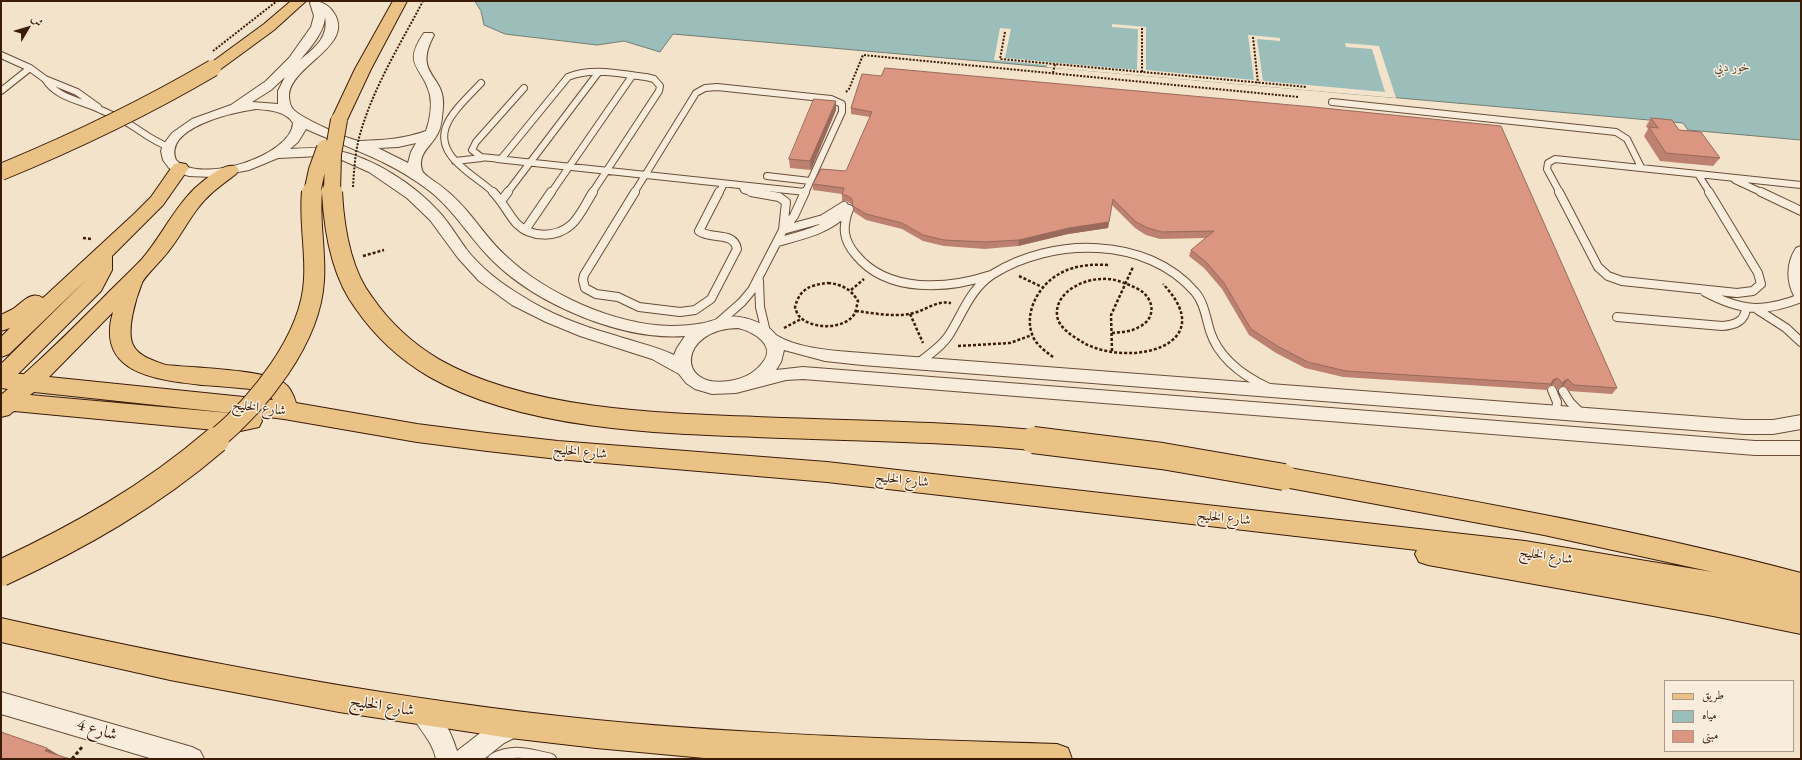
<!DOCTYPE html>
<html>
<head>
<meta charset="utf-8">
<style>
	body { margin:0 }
	#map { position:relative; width:1802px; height:760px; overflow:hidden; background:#f4e3cb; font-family:"EB Garamond",Amiri,serif }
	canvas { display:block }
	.frame { position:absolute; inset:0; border:2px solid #3b1c07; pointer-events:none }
	.legend { position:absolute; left:1664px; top:680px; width:130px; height:72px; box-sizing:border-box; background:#f8eddd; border:1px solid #ac9987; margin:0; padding:5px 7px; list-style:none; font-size:12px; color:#3b1c07 }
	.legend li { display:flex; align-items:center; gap:8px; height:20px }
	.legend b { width:20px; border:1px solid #ac9987 }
	.north { position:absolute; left:8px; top:8px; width:40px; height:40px; -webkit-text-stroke:3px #f8eddd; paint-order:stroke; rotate:52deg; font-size:11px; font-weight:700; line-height:16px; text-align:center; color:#3b1c07 }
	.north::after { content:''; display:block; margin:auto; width:14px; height:18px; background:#3b1c07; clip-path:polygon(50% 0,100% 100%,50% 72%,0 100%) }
</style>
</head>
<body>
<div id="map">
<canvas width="1802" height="760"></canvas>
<div class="frame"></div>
<ul class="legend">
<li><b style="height:5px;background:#eac286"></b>طريق</li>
<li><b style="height:11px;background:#9cbeba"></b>مياه</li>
<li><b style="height:11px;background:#db9682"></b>مبنى</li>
</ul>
<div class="north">ش</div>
</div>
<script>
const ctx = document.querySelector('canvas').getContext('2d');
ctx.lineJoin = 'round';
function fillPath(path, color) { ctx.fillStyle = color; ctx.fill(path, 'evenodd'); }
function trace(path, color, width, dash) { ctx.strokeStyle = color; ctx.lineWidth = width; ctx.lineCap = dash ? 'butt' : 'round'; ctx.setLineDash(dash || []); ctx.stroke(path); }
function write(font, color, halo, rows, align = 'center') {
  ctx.font = font + ' "EB Garamond",Amiri,serif'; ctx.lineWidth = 3; ctx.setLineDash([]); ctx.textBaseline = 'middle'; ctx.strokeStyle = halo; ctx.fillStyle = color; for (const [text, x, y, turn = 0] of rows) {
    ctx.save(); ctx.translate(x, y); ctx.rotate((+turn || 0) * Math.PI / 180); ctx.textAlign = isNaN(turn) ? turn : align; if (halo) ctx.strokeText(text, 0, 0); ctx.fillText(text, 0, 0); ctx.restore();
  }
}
const water = new Path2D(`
	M475 1H1801V140L1688 130 1683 123 673 34 660 52 624 41 597 45 505 34 484 25 481 11Z`);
fillPath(water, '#9cbeba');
trace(water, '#757d72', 1);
fillPath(new Path2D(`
	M1112 24 1146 27V70L1254 80 1248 35 1280 38V41L1257 39 1263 81 1385 92 1372 49 1346 47 1345 43 1379 46 1396 98 1054 68 1047 67V65L994 60 1000 28 1011 29 1005 58 1137 70 1138 29 1112 27Z`), '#f4e3cb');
const serviceFar2 = new Path2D(`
	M1 55 30 68 45 79 77 92 98 107
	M45 79C56 98 83 101 101 110 112 115 124 120 134 127 146 135 155 142 169 147
	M481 83C455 111 423 135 463 168 473 177 485 184 494 193
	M524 88 476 142 472 150 481 157 501 159 568 77C593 67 620 74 646 77L654 79 660 86 659 91 592 193
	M1 91 30 68
	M1332 102 1616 132 1627 139 1641 167
	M497 159 805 192
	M455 161 482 158
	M1698 174 1801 185
	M767 176 810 181
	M1735 180 1763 193
	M742 186 744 190 756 193
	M507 193 598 73
	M551 193 632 76
	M634 193 696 93 705 88 717 87 831 99 842 104V112L805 193
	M719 193 724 184
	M1560 193 1547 169 1548 163 1555 159 1698 174 1710 193`);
const serviceFar1 = new Path2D(`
	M493 192C503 202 508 214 517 224 531 238 556 238 571 225 580 217 586 203 593 192
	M635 192 584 275 583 280 585 288 596 294 618 297 639 307 680 312 695 310 711 299 737 249C734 231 711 240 699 231L719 192
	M751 192 779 197 786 202 783 230
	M1559 192 1598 267 1608 276 1622 281 1737 293 1753 291 1761 284 1758 273 1709 192
	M1761 192 1801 211
	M501 201 508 192
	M849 209C842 227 843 240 856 255 888 294 948 289 991 275
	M525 230 551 192
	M783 230 823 219 844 206
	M777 242C803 235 828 230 847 210
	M759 281 760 307 766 332
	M1705 292C1741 311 1763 313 1801 298
	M1758 310 1786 328 1801 342
	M1617 317 1722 326C1734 325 1745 322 1746 308
	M717 324 742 302 752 290 783 230 794 216 805 192
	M918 363C929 355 942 346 949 335 963 313 970 289 993 274 1052 237 1147 236 1195 292 1204 302 1206 318 1210 331 1219 359 1243 376 1269 388
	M1552 390 1557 402 1556 413
	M1563 391 1570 402 1583 415`);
const service = new Path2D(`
	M493 759C512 748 531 754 551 759`);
const minor = new Path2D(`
	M311 1C321 1 328 4 334 13 355 46 291 65 289 95 289 99 290 106 293 109 299 117 351 141 360 141 383 140 404 139 426 131 430 120 432 106 430 95 423 66 401 66 424 33H432L434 35C412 76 446 74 443 107 442 116 442 126 438 133 432 146 417 153 422 170 423 174 428 176 431 179 445 188 457 199 467 211 480 226 491 243 506 256 546 294 615 325 671 326 682 326 694 325 704 323 715 320 727 315 739 317 749 318 760 323 769 328 772 330 774 333 776 335 798 349 837 351 862 353L1744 420H1773L1801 415V429L1773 434H1744L862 365 825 361 784 350 781 362 776 370 803 367 1755 441H1801V455H1755L803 379 786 380 736 393 712 394 695 389 686 383 679 374 652 359 580 336 546 322 512 305 479 281 458 258 430 220 407 198 369 172 342 160 320 156 278 158 249 170 212 177 189 176 176 172 169 168 163 160 161 151 163 145 172 133 192 119 231 105 266 81 289 58 311 27 314 16 310 3ZM325 17C329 38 314 48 300 60 310 48 324 33 325 17ZM285 77 278 91V104L252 102 271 90ZM256 109C269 110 286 111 293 123 291 157 198 185 176 160 163 127 235 112 256 109ZM306 129C348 148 389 160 427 189 454 209 470 239 494 262 538 305 623 341 685 336L677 348 674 355C655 346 634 342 614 335 582 326 550 314 522 296 502 284 482 269 467 250 458 238 450 224 440 213 414 184 374 158 335 150 320 147 305 148 290 149L298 142ZM416 143 411 152 408 163 378 148 398 147ZM738 328C752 331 777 345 763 362 755 373 743 379 729 381 675 389 679 329 738 328Z
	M1801 246V299L1795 298C1786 282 1786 263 1796 248Z
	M1 692 192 747 200 751 204 759H153L1 714Z
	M422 701C441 709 451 732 457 751L488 727 516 714 524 717 527 725 524 733 504 743 484 759H436C432 739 418 730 411 712L414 704Z`);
const primary = new Path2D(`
	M291 1H306L274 30 218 71 213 73 208 71 205 68 208 65 264 24Z
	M393 1H407L371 69 347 120 345 124 339 125 333 124 331 120 355 69Z
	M180 163 186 164 189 168 163 205 112 256V270L101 291 18 374H24C51 350 76 325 101 300 114 286 129 273 142 259 161 237 174 208 195 188 206 179 222 163 236 166L239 170 236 174C223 184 208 194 198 208 187 222 179 239 167 253 162 260 144 277 142 283 136 298 126 330 133 345 138 356 154 361 166 365 192 368 264 369 284 383 290 387 294 396 296 403L417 424 487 433 558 441 827 462 1525 541 1713 572 1544 535 1284 487 1276 484 1272 477 1276 470 1284 467C1457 498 1631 528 1801 573V634L1713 616 1428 565 1419 562 1415 554 1417 550 827 482 558 459 487 451 417 442 284 419 260 416 262 421 259 427 236 432 14 411 9 415 1 417V395L8 389 1 388V364L87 279 9 354 1 357V337L10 328 1 331V315C5 313 9 311 13 309 22 303 31 290 43 298L134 214 151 197 174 164ZM113 312C95 374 158 380 202 385 221 386 241 388 260 390L268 394 273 400 49 377ZM34 392 240 414 30 395Z
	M1 618C198 662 396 700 597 720 750 735 903 739 1057 744L1068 748 1072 759H715L596 748 510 738 339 712 170 680 1 642Z`);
trace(serviceFar2, '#694e38', 8);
trace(serviceFar1, '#694e38', 10);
trace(service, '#694e38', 12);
trace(minor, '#694e38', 2);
trace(primary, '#3b1c07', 2);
trace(new Path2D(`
	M1142 28V72
	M1005 32 1000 59 1307 87
	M1253 37 1258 83
	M1053 73 1055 64
	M846 92 849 89 863 55 1299 97`), '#3b1c07', 2, [2, 1.5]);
trace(new Path2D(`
	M83 238 92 239
	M363 256 384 250
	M1019 276 1042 287
	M828 283C841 284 851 289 858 301 857 305 856 310 855 313 846 330 811 330 799 316 797 314 796 310 795 307 800 289 809 285 828 283Z
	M851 290 864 279
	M856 311C873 313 892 317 909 314 924 312 935 300 951 303
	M910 314 923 343
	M784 328 801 319
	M1112 333C1121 332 1131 332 1139 327 1158 318 1154 296 1136 288 1125 283 1114 278 1102 279 1082 279 1055 293 1057 315 1058 328 1074 337 1084 343 1130 368 1222 346 1163 284
	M958 346 1010 343 1032 335
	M1112 351 1111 315 1133 267
	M1053 357C1045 351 1035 344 1032 334 1024 312 1039 285 1059 274 1074 265 1093 264 1110 265`), '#3b1c07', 2.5, [3, 2]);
trace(new Path2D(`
	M72 759 82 747`), '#3b1c07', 3, [3.5, 2.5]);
trace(serviceFar2, '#f8eddd', 6);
trace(serviceFar1, '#f8eddd', 8);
trace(service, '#f8eddd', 10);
fillPath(minor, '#f8eddd');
fillPath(primary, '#eac286');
const primaryBridgeFar2 = new Path2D(`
	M1 172C74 142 145 108 213 68
	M312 193 317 170 325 148
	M332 193 333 154 339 120`);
const primaryBridgeFar1 = new Path2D(`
	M332 192C334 229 341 273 364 303 382 329 407 352 434 368 530 423 676 424 785 428 871 431 957 432 1043 441
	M214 441C258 404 311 340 314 280 316 251 309 221 312 192`);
const primaryBridge = new Path2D(`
	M1033 440 1162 456 1284 477
	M1 573C79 537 151 496 216 440`);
trace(primaryBridgeFar2, '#3b1c07', 18, []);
trace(primaryBridgeFar1, '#3b1c07', 22, []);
trace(primaryBridge, '#3b1c07', 28, []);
trace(new Path2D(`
	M213 51 277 1
	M353 187C354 170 355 154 359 138 372 89 400 45 423 1`), '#3b1c07', 2, [2, 1.5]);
trace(primaryBridgeFar2, '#eac286', 16);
trace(primaryBridgeFar1, '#eac286', 20);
trace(primaryBridge, '#eac286', 26);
fillPath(new Path2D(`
	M862 74 1617 388 1612 394 1569 391 1563 386 1561 387 1558 390 1555 386 1552 385 1550 386 1547 390 1343 377 1305 368 1276 353 1249 335 1222 289 1204 268 1189 256 1191 250 1206 238 1160 239 1146 235 1135 228 1112 205 1108 228 1068 234 1018 246 985 249 944 246 923 241 902 229 866 220 854 212 853 205 846 201H842V194L813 190V184L846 171 870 117 851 114V108Z
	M836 110 811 170 790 168 789 159Z
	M1651 118 1679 130 1720 158 1713 166 1660 161 1644 136 1648 129 1646 126Z`), '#bc8170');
fillPath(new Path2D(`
	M836 101V110L811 170 810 161Z
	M1109 222 1108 228 1068 234 1018 246 1019 240 1069 228Z
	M1557 378 1552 385 1550 386 1553 380Z
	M1568 379 1563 386 1561 387 1564 381Z
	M47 748 62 757 45 751Z`), '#99695b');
const building = new Path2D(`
	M885 68 1313 107 1501 126 1617 388 1574 385 1568 379 1564 381 1562 384 1560 380 1557 378 1553 380 1551 384 1346 371 1308 362 1279 347 1251 329 1224 283 1206 262 1191 250 1214 231 1162 232 1148 228 1136 222 1113 199 1109 222 1069 228 1019 240 985 242 944 240 923 235 902 223 866 214 853 206 852 199 846 195H842L844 188 813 184 821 169 846 171 872 112 851 108 862 74 881 76Z
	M814 99 836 101 810 161 789 159Z
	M1651 118 1672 120 1679 130 1701 132 1720 158 1666 153 1649 127 1658 128Z
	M1 732 47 748 45 751 70 759H1Z`);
fillPath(building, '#db9682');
trace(building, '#99695b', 1);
write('italic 13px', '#584d3d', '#f8eddd', [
	["خور دبي",1732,67]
]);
write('14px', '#3b1c07', '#f8eddd', [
	["شارع الخليج",259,408,7],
	["شارع الخليج",580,452,5],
	["شارع الخليج",902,480,6],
	["شارع الخليج",1224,518,6],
	["شارع الخليج",1546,556,8]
]);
write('17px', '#3b1c07', '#f8eddd', [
	["شارع الخليج",382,706,9],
	["شارع 4",97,730,16]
]);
</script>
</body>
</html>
